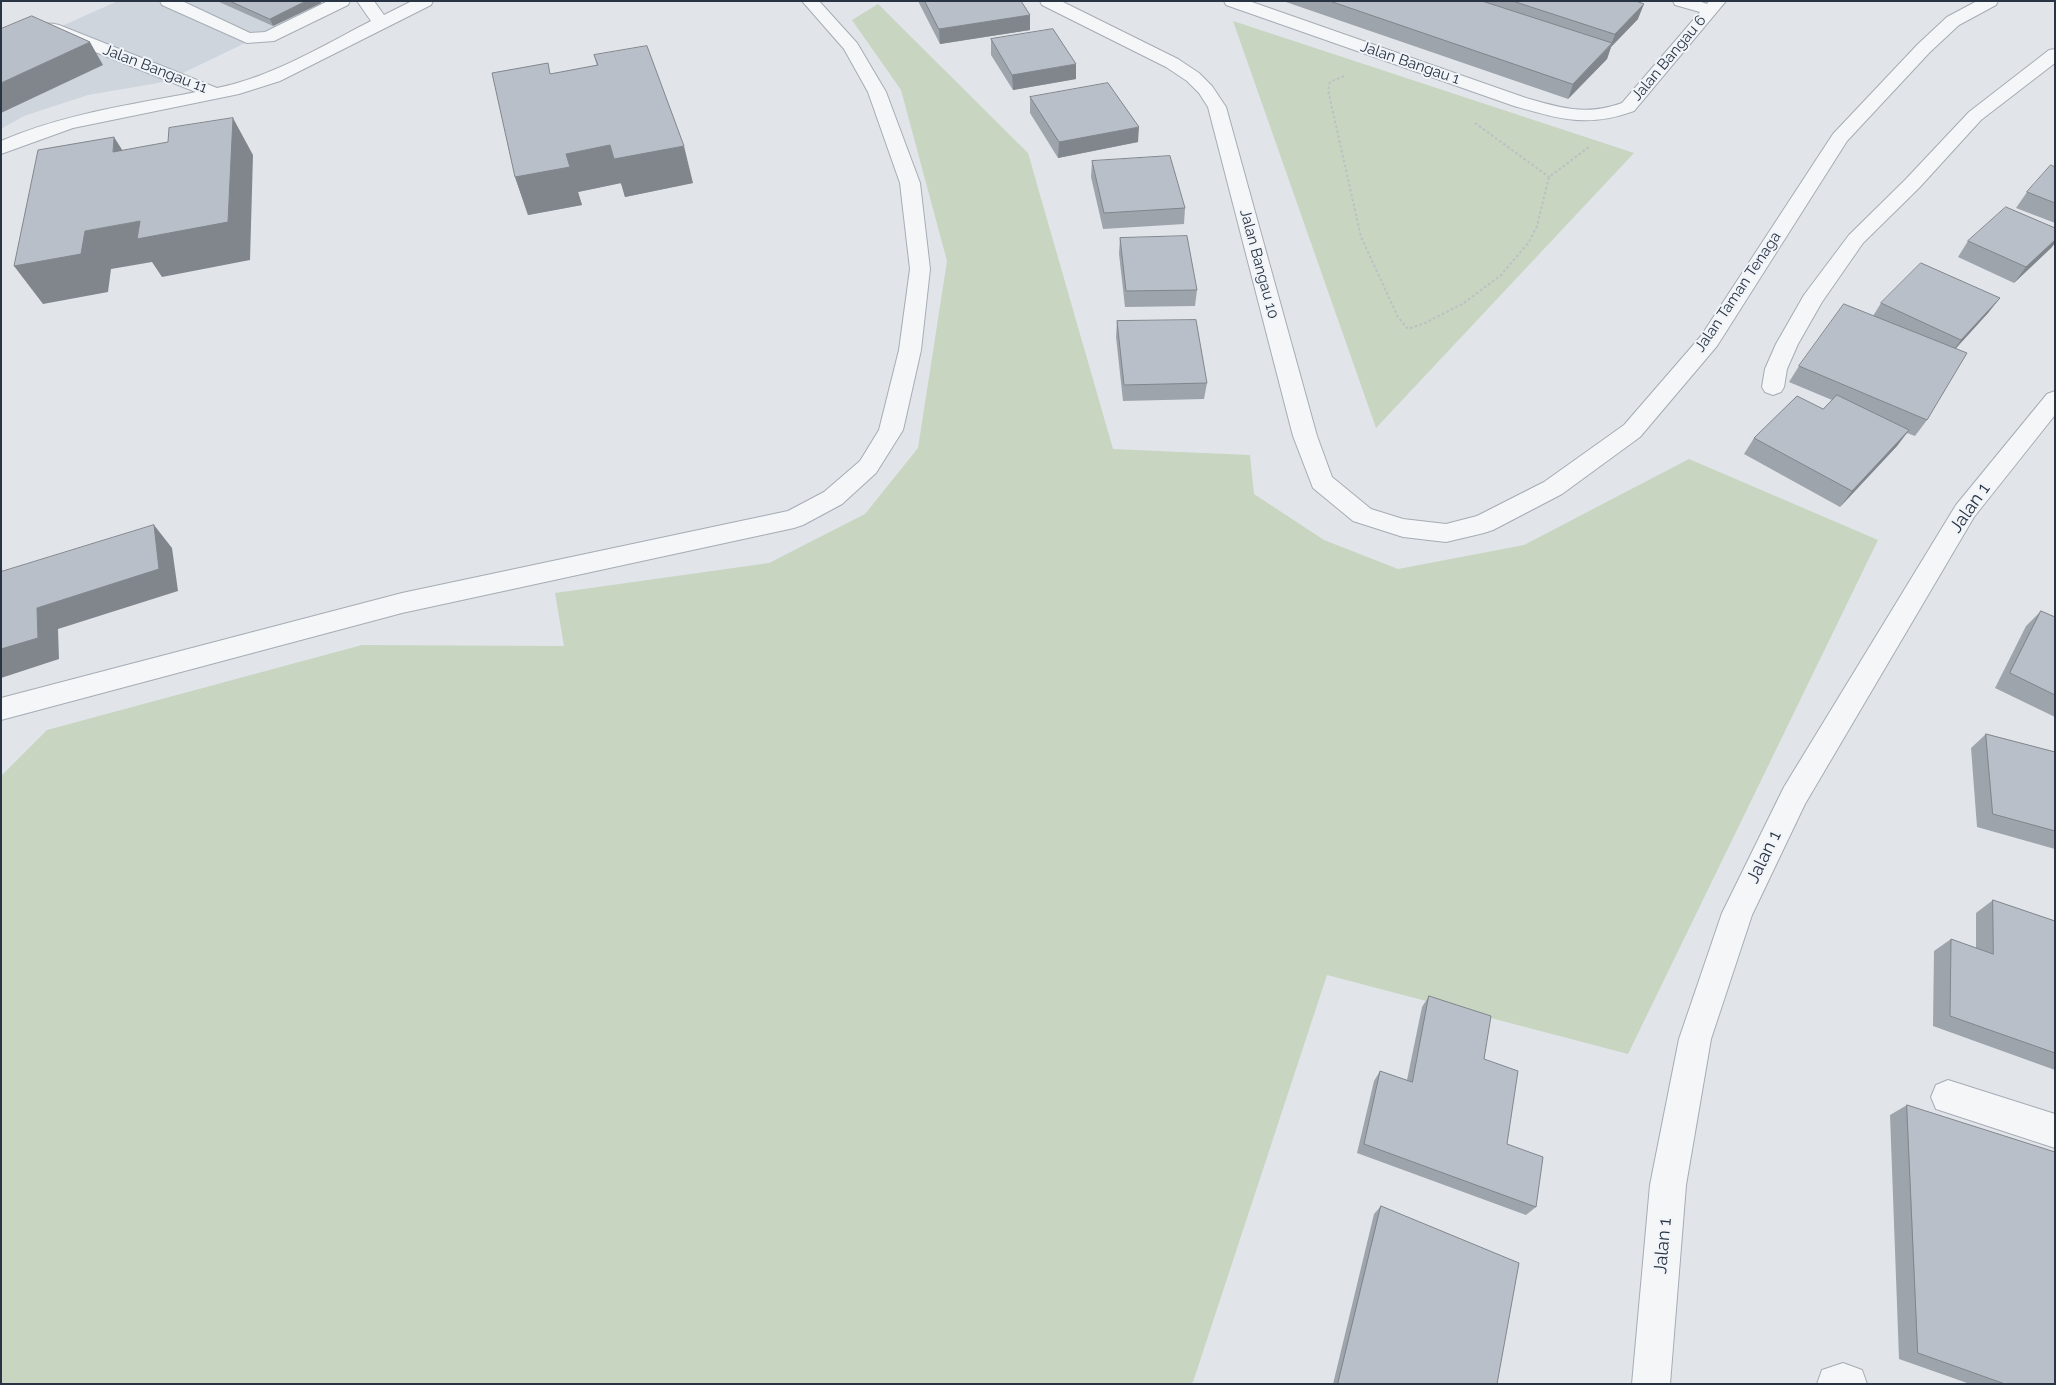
<!DOCTYPE html>
<html>
<head>
<meta charset="utf-8">
<style>
	body { margin:0 }
	#map { position:relative; width:2056px; height:1385px; overflow:hidden; background:#e1e5ea; font-family:Raleway,sans-serif }
	canvas { display:block }
	.frame { position:absolute; inset:0; border:2px solid #283443; pointer-events:none }
</style>
</head>
<body>
<div id="map">
<canvas width="2056" height="1385"></canvas>
<div class="frame"></div>
</div>
<script>
const ctx = document.querySelector('canvas').getContext('2d');
ctx.lineJoin = 'round';
function fillPath(path, color) { ctx.fillStyle = color; ctx.fill(path, 'evenodd'); }
function trace(path, color, width, dash) { ctx.strokeStyle = color; ctx.lineWidth = width; ctx.lineCap = dash ? 'butt' : 'round'; ctx.setLineDash(dash || []); ctx.stroke(path); }
function write(font, color, halo, rows, align = 'center') {
  ctx.font = font + ' Raleway,sans-serif'; ctx.lineWidth = 4; ctx.setLineDash([]); ctx.textBaseline = 'middle'; ctx.strokeStyle = halo; ctx.fillStyle = color; for (const [text, x, y, turn = 0] of rows) {
    ctx.save(); ctx.translate(x, y); ctx.rotate((+turn || 0) * Math.PI / 180); ctx.textAlign = isNaN(turn) ? turn : align; if (halo) ctx.strokeText(text, 0, 0); ctx.fillText(text, 0, 0); ctx.restore();
  }
}
fillPath(new Path2D(`
	M118 1H333L164 82 88 95 24 116 1 129V53Z`), '#cfd5dc');
fillPath(new Path2D(`
	M878 4 1028 153 1113 449 1250 455 1254 494 1324 540 1398 569 1524 545 1689 459 1878 540 1628 1054 1327 975 1193 1382 1189 1384H1V776L47 730 362 645 564 646 555 593 769 563 865 514 918 448 947 261 901 90 852 20Z
	M1233 21 1634 153 1376 428Z`), '#c8d5c1');
const minor = new Path2D(`
	M160 1H182L250 33 265 32 328 1H350L348 5 274 41 247 43 162 5Z
	M357 1H374L384 15 412 1H433L431 5 280 81 239 94 73 128 1 154V141C63 114 130 105 196 92L50 34 36 35 1 49V37C19 29 39 20 59 25L217 88C272 77 322 46 371 21Z
	M802 1H819L857 43 886 92 920 183 930 269 921 350 903 430 876 473 842 504 803 525 794 528 402 613 1 720V698L402 593 788 511 824 492 860 461 879 430 899 350 910 269 900 183 868 92 844 49Z
	M1040 1H1061L1178 59 1199 73 1212 86 1226 107 1317 436 1332 477 1371 509 1403 519 1446 524 1477 516 1544 482 1624 425 1701 336 1833 134 1918 44 1947 17 1977 1H1998L1996 5 1959 25 1930 52 1847 141 1717 346 1640 437 1562 494 1493 530 1484 533 1446 542 1403 537 1353 521 1313 488 1293 436 1208 107 1199 93 1187 81 1166 67 1042 5Z
	M1224 1H1249L1526 98C1561 108 1586 116 1622 103L1700 12 1675 5 1673 1H1699L1707 4 1709 1H1726L1634 111C1587 128 1560 119 1514 106L1226 5Z
	M2055 49V63L1981 120 1919 188 1863 243 1822 302 1798 344 1787 369 1784 387 1781 392 1773 395 1765 392 1762 387 1765 369 1776 344 1804 295 1849 235 1905 180 1969 112 2049 50Z
	M2055 391V415L1974 517 1805 804 1752 915 1711 1039 1686 1185 1670 1384H1632L1650 1185 1679 1039 1722 913 1784 787 1956 505 2047 394Z
	M1948 1080 2055 1114V1148L1936 1109 1931 1097 1936 1085Z
	M1843 1363 1862 1370 1867 1384H1817L1822 1370Z`);
trace(minor, '#a6acb5', 2);
trace(new Path2D(`
	M1344 76 1330 82 1328 90 1361 237 1398 317 1408 329 1425 323 1464 303 1501 275 1529 242 1537 226 1549 177 1589 147
	M1475 123 1549 177`), '#bbc0c5', 2, [2.5, 2.5]);
fillPath(minor, '#f4f6f8');
fillPath(new Path2D(`
	M217 1H321V3L273 26Z
	M918 1H1021L1030 15V30L940 44Z
	M1283 1H1636L1638 19 1611 47 1607 59 1568 99Z
	M991 39 1076 79 1013 90 991 55Z
	M594 55 693 183 625 197 621 183 578 192 582 205 528 215 515 177 551 74 597 66Z
	M1030 97 1138 142 1058 158 1030 113Z
	M1092 161 1185 208 1184 224 1103 229 1091 177Z
	M2055 167V223L2016 208 2027 192Z
	M2055 228V243L2051 248 2014 283 1958 257 1968 241Z
	M1120 238 1197 290 1195 306 1125 307 1119 254Z
	M2000 298 1988 313 1955 349 1927 420 1915 436 1907 433 1897 446 1840 507 1744 454 1754 438 1823 409 1832 400 1789 382 1799 366 1873 316 1881 303Z
	M1117 321 1207 383 1204 399 1123 401 1116 337Z
	M2041 611 2055 617V717L1995 688 2026 626Z
	M1986 734 2055 752V849L1977 827 1971 748Z
	M1993 900 2055 921V1070L1933 1026 1934 951 1951 939 1976 948V913Z
	M1429 996 1484 1059 1507 1144 1536 1207 1526 1215 1357 1153 1374 1081 1380 1071 1407 1080 1422 1007Z
	M1907 1105 2055 1384H1970L1899 1359 1890 1115Z
	M1381 1206 1497 1384H1333L1374 1214Z`), '#9ea4ac');
fillPath(new Path2D(`
	M306 1H321V3L273 26 270 19Z
	M1644 4 1638 19 1611 47 1607 59 1568 99 1573 84 1611 45 1615 34Z
	M1030 15V30L940 44 939 29Z
	M90 42 103 65 1 113V83Z
	M1076 64V79L1013 90 1012 75Z
	M233 118 253 155 250 260 162 277 152 262 111 269 108 292 43 304 14 266 85 231 140 221Z
	M1139 127 1138 142 1058 158 1059 142Z
	M114 137 138 175 113 152Z
	M610 145 621 183 578 192 582 205 528 215 515 177 566 154Z
	M684 146 693 183 625 197 614 159Z
	M2055 240V243L2051 248 2014 283 2026 267Z
	M2000 298 1988 313 1949 356 1961 340Z
	M1909 430 1897 446 1840 507 1852 491Z
	M154 525 172 548 178 591 58 629 59 659 1 678V649L37 608Z`), '#81868c');
const building = new Path2D(`
	M230 1H306L270 19Z
	M925 1H1021L1030 15 939 29Z
	M1330 1H1482L1612 43 1573 84Z
	M1513 1H1636L1644 4 1615 34Z
	M32 16 90 42 1 83V29Z
	M1053 29 1076 64 1012 75 991 39Z
	M647 46 684 146 614 159 610 145 566 154 570 167 515 177 492 73 548 63 550 74 598 65 594 55Z
	M1108 83 1139 127 1059 142 1030 97Z
	M233 118 228 222 137 239 140 221 85 231 81 254 14 266 38 150 114 137 113 152 168 142 169 128Z
	M1170 156 1185 208 1104 213 1092 161Z
	M2051 165 2055 167V203L2027 192Z
	M2006 207 2055 228V240L2026 267 1968 241Z
	M1187 236 1197 290 1126 291 1120 238Z
	M1921 263 2000 298 1961 340 1881 303Z
	M1844 304 1967 353 1927 420 1799 366Z
	M1196 320 1207 383 1124 385 1117 321Z
	M1837 395 1909 430 1852 491 1754 438 1797 396 1823 409Z
	M154 525 159 569 37 608 38 638 1 649V572Z
	M2041 611 2055 617V695L2010 673Z
	M1986 734 2055 752V831L1993 814Z
	M1993 900 2055 921V1053L1950 1016 1951 939 1993 954Z
	M1429 996 1491 1016 1484 1059 1518 1071 1507 1144 1543 1157 1536 1207 1364 1144 1380 1071 1412 1082Z
	M1907 1105 2055 1152V1384H2005L1918 1353Z
	M1381 1206 1519 1263 1497 1384H1338Z`);
fillPath(building, '#b8bfc8');
trace(building, '#81868c', 1);
write('15px', '#283443', '#f1f4f8', [
	["Jalan Bangau 6",1669,58,-50],
	["Jalan Bangau 1",1410,63,19],
	["Jalan Bangau 11",155,69,21],
	["Jalan Bangau 10",1259,264,75],
	["Jalan Taman Tenaga",1738,292,-56]
]);
write('18px', '#283443', '#f1f4f8', [
	["Jalan 1",1970,508,-55],
	["Jalan 1",1764,857,-64],
	["Jalan 1",1663,1246,-85]
]);
</script>
</body>
</html>
